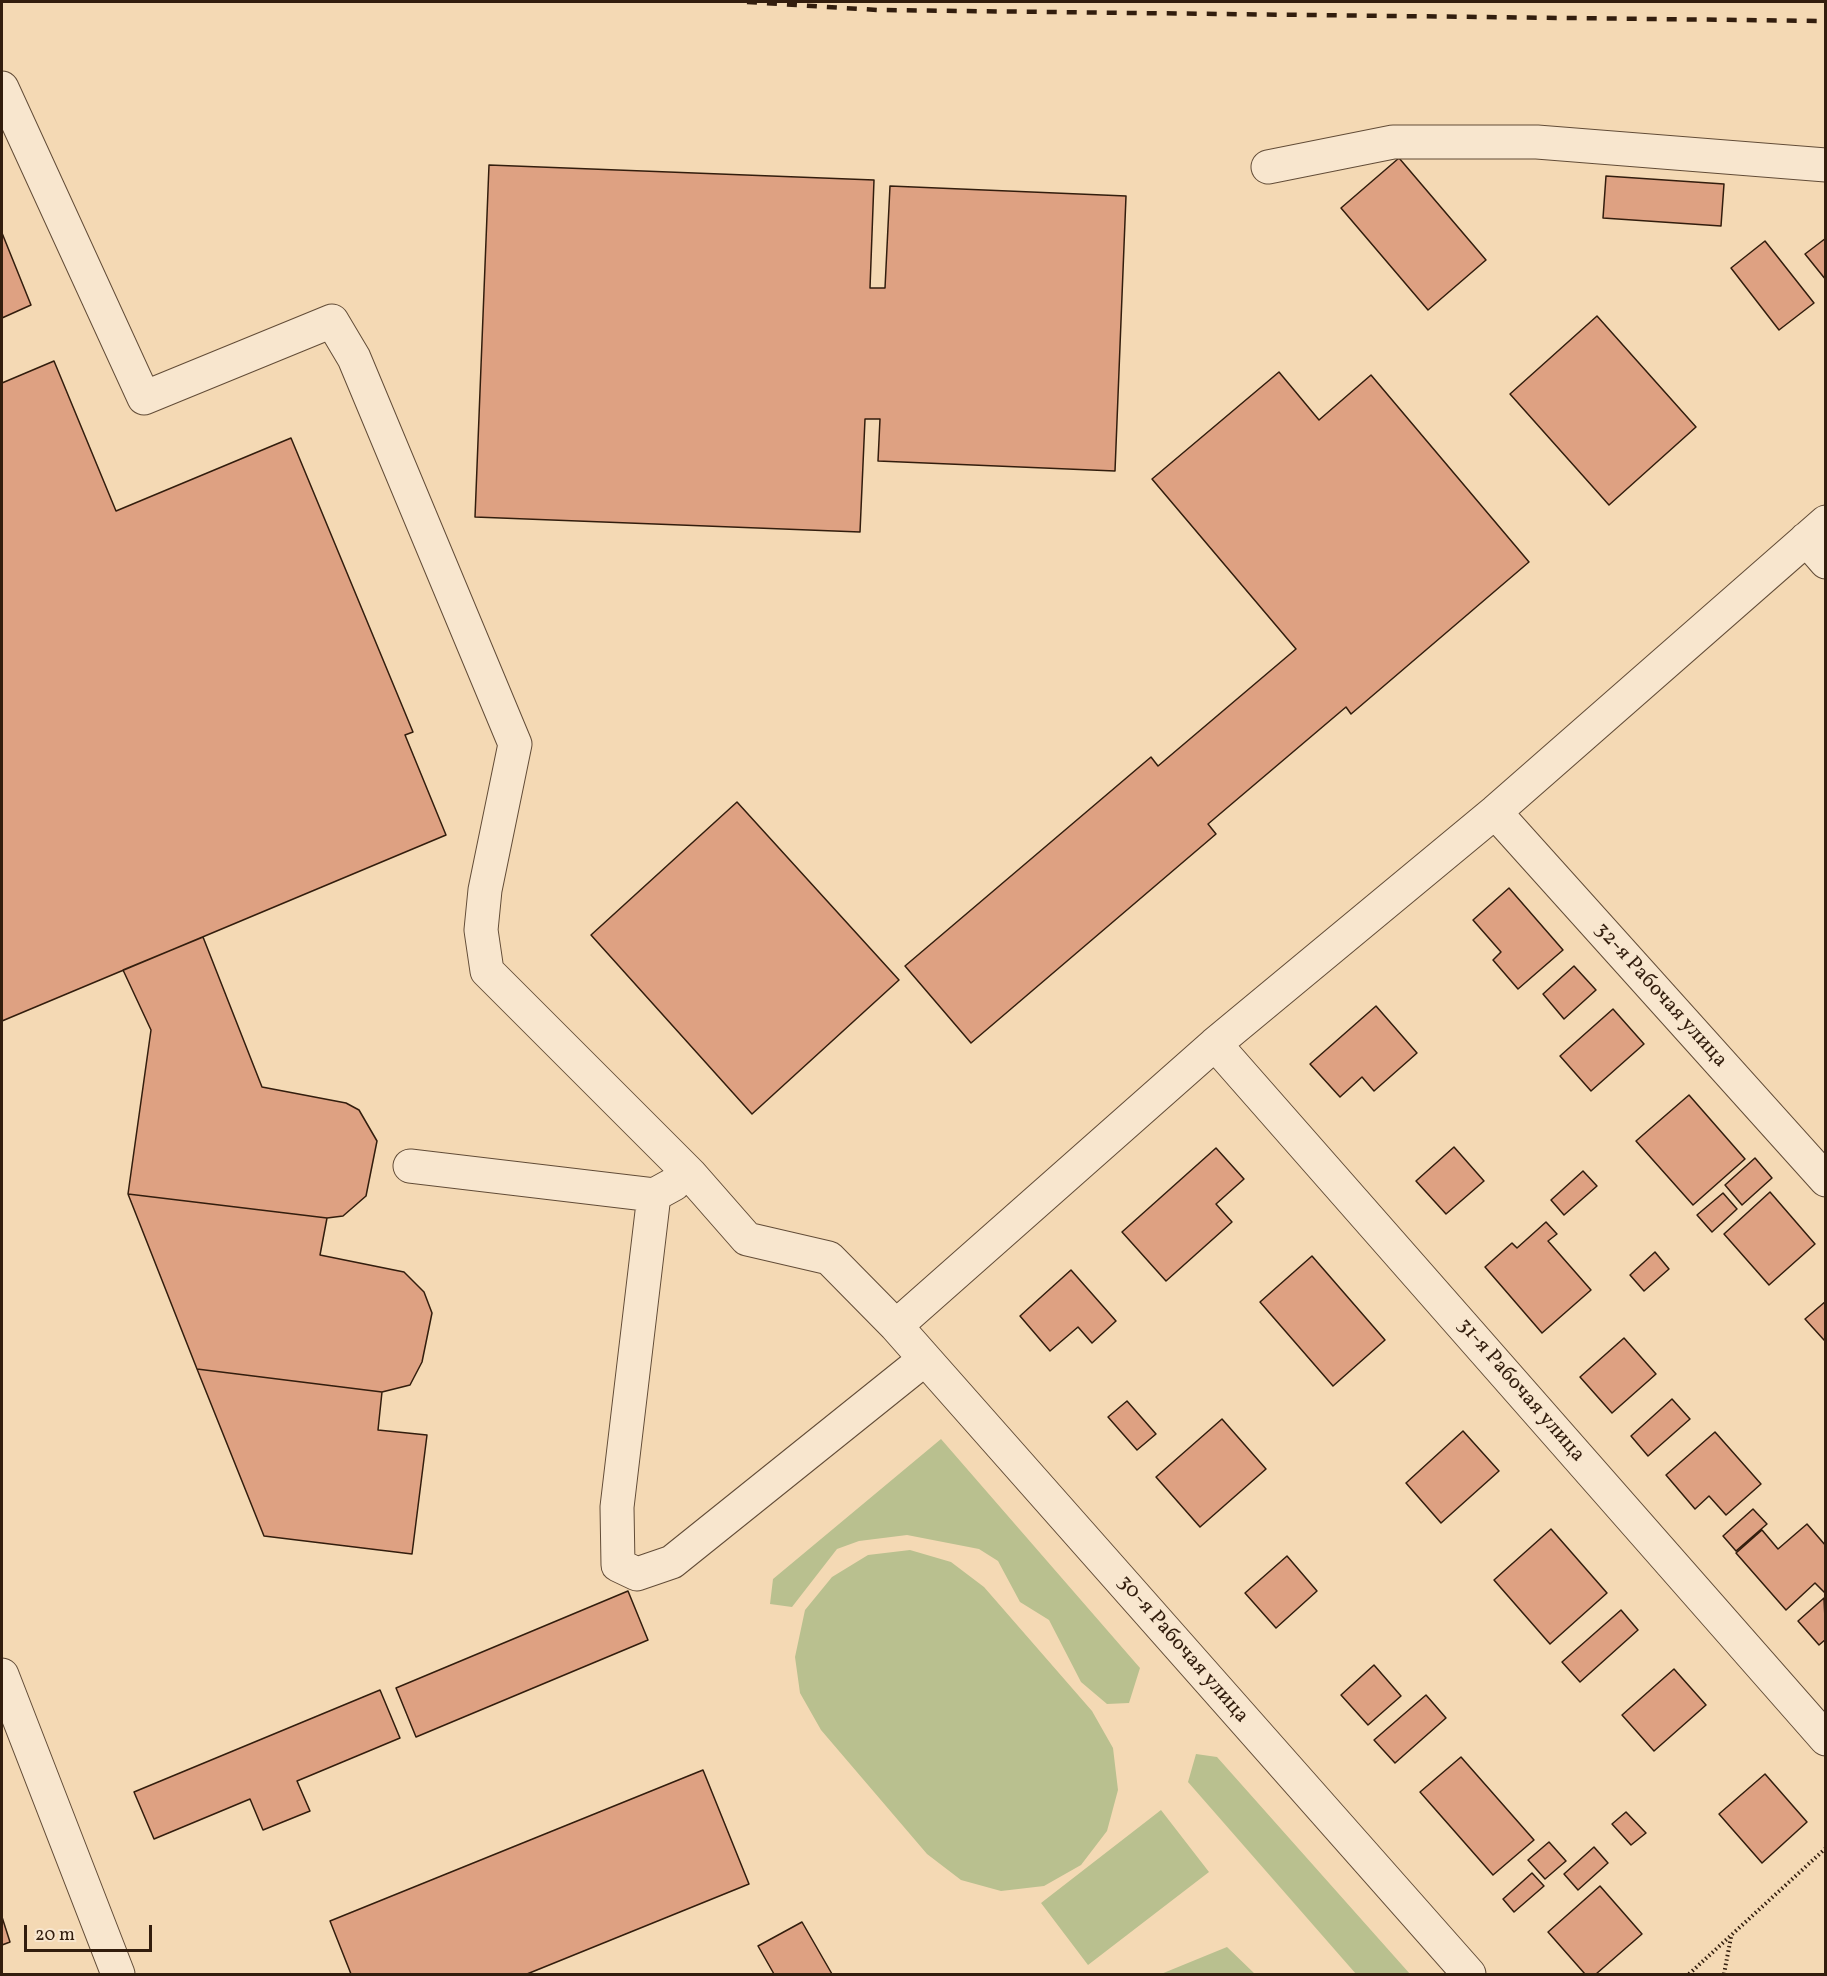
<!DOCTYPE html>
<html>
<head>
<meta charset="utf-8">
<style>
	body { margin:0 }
	#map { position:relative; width:1827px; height:1976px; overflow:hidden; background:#f4d9b4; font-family:Vollkorn,serif }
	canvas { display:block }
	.frame { position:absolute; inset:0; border:3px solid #321d0d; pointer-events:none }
	.scale { position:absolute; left:24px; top:1925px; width:128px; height:27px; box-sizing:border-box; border:3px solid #321d0d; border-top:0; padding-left:8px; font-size:18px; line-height:21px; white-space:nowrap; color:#321d0d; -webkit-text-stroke:4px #f8e6ce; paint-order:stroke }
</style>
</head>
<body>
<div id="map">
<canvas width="1827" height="1976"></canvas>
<div class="frame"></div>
<div class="scale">20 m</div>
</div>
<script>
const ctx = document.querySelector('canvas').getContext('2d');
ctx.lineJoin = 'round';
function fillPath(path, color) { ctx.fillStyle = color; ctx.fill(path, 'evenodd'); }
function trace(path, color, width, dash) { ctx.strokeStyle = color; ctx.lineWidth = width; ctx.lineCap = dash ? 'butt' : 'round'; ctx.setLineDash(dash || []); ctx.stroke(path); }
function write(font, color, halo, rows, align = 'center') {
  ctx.font = font + ' Vollkorn,serif'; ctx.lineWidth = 5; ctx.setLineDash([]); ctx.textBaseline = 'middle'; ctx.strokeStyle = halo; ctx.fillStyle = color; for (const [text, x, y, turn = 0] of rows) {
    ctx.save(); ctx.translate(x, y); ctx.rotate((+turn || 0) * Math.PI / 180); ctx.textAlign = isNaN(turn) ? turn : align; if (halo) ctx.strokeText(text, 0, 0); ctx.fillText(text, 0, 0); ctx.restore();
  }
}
fillPath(new Path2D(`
	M941 1439 1140 1668 1129 1703 1107 1704 1081 1682 1049 1620 1020 1602 998 1561 979 1549 907 1535 859 1541 837 1549 792 1607 770 1604 773 1579Z
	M910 1550 951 1562 984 1587 1092 1711 1113 1748 1118 1790 1107 1831 1081 1865 1044 1886 1001 1891 961 1880 927 1854 821 1730 800 1693 795 1657 805 1610 832 1577 868 1555Z
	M1196 1754 1217 1757 1410 1974H1356L1188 1782Z
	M1161 1810 1209 1872 1088 1965 1041 1903Z
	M1227 1947 1255 1974H1161Z`), '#b9c08f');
const building = new Path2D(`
	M1399 158 1486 260 1428 310 1341 208Z
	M489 165 874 180 870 288H885L890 186 1126 196 1115 471 878 461 880 419H865L860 532 475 517Z
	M1606 176 1724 184 1721 226 1603 218Z
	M2 233 31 305 2 318Z
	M1826 238V280L1805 254Z
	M1765 241 1814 303 1779 330 1731 268Z
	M1597 316 1696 427 1609 505 1510 394Z
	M54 361 116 511 291 438 413 732 405 735 446 835 2 1021V383Z
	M1279 372 1319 420 1371 375 1529 562 1351 714 1346 707 1208 824 1216 834 971 1043 905 966 1151 757 1158 766 1296 649 1152 479Z
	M737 802 899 980 752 1114 591 935Z
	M1509 888 1563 950 1518 989 1493 960 1501 952 1473 920Z
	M203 937 262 1087 346 1103 359 1110 377 1141 366 1196 343 1216 327 1218 128 1194 151 1030 123 970Z
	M1574 966 1596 990 1564 1019 1543 994Z
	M1376 1006 1417 1053 1374 1091 1362 1077 1340 1097 1310 1064Z
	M1613 1009 1644 1044 1591 1091 1560 1056Z
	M1689 1095 1745 1159 1693 1205 1636 1141Z
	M1454 1147 1484 1181 1446 1214 1416 1181Z
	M1216 1148 1244 1179 1216 1204 1232 1222 1166 1281 1122 1232Z
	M1755 1158 1772 1178 1742 1205 1725 1185Z
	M1583 1171 1597 1186 1564 1215 1551 1200Z
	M1770 1192 1815 1244 1769 1285 1724 1234Z
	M1723 1193 1737 1209 1712 1232 1697 1215Z
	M128 1194 327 1218 320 1255 404 1272 424 1292 432 1313 422 1362 410 1385 382 1392 197 1369Z
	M1546 1222 1557 1234 1548 1241 1591 1290 1542 1333 1485 1267 1512 1243 1517 1248Z
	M1655 1252 1669 1269 1644 1291 1630 1275Z
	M1312 1256 1385 1340 1333 1386 1260 1302Z
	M1071 1270 1116 1321 1092 1343 1078 1327 1050 1351 1020 1316Z
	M1826 1301V1339L1824 1340 1805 1319Z
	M1624 1338 1656 1374 1612 1413 1580 1377Z
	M197 1369 382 1392 378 1430 427 1435 412 1554 264 1536Z
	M1672 1399 1690 1419 1648 1456 1631 1436Z
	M1127 1401 1156 1434 1137 1450 1108 1417Z
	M1222 1419 1266 1469 1200 1527 1156 1477Z
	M1463 1431 1499 1471 1441 1523 1406 1483Z
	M1715 1432 1761 1484 1726 1515 1709 1496 1695 1509 1666 1475Z
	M1753 1509 1767 1524 1736 1551 1723 1536Z
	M1807 1524 1826 1546V1594L1815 1583 1786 1610 1736 1553 1762 1530 1778 1549Z
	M1551 1529 1607 1593 1550 1644 1494 1580Z
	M1287 1556 1317 1591 1276 1628 1245 1593Z
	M628 1591 648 1640 416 1737 396 1688Z
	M1824 1598 1826 1639 1819 1645 1798 1621Z
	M1621 1610 1638 1630 1580 1682 1562 1662Z
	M1374 1665 1401 1696 1368 1725 1341 1695Z
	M1674 1669 1706 1705 1654 1751 1622 1715Z
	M380 1690 400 1738 297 1781 310 1811 263 1830 250 1799 154 1839 134 1792Z
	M1426 1695 1446 1718 1395 1763 1374 1740Z
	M1461 1757 1534 1840 1493 1875 1420 1792Z
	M703 1770 749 1884 527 1974H351L330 1921Z
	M1765 1774 1807 1822 1762 1863 1719 1814Z
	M1626 1812 1646 1833 1631 1845 1612 1824Z
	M1549 1842 1566 1861 1545 1879 1528 1860Z
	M1594 1847 1608 1863 1578 1890 1564 1874Z
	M1532 1873 1544 1886 1514 1912 1503 1899Z
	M1600 1886 1642 1934 1596 1974H1585L1548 1932Z
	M2 1917 10 1942 2 1945Z
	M802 1922 832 1974H774L758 1946Z`);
fillPath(building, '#dea182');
trace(building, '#321d0d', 1.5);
const minor = new Path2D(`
	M2 88 144 398 332 321 354 358 515 744 485 890 481 930 487 971 690 1174 747 1239 829 1258 896 1326 1469 1974
	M1268 167 1393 142H1537L1826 165
	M1806 539 1826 562
	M1495 812 1826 1180
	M1215 1044 1826 1739
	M410 1166 654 1195 674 1184
	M654 1195 617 1507 618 1565 637 1574 672 1562 925 1359
	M896 1326 1215 1044 1495 812 1826 522
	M2 1675 118 1974`);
trace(minor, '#624c37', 35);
trace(new Path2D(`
	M1689 1974 1826 1848
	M1724 1974 1731 1937`), '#321d0d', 4, [1.5, 3]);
trace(minor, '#f8e6ce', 33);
trace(new Path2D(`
	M747 2 877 10 1826 21`), '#321d0d', 4.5, [10, 10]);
write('21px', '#321d0d', '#f8e6ce', [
	["32-я Рабочая улица",1660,996,48],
	["31-я Рабочая улица",1520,1391,49],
	["30-я Рабочая улица",1182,1650,49]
]);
</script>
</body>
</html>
